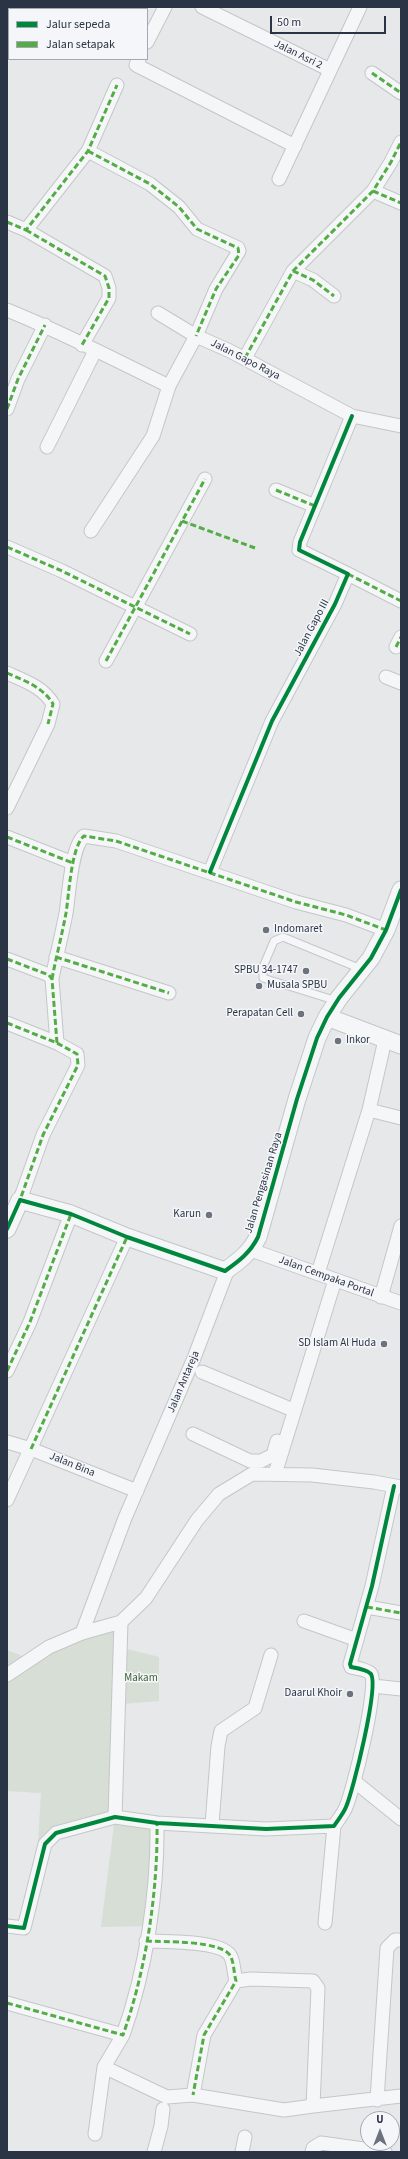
<!DOCTYPE html>
<html>
<head>
<meta charset="utf-8">
<style>
	body { margin:0 }
	#map { position:relative; width:408px; height:2159px; overflow:hidden; background:#e6e8ea; font-family:"Source Sans 3",sans-serif }
	canvas { display:block }
	.frame { position:absolute; inset:0; border:8px solid #2b3445; pointer-events:none }
	.legend { position:absolute; left:8px; top:8px; width:140px; height:52px; box-sizing:border-box; background:#f4f6f9; border:1px solid #a4a8b1; margin:0; padding:5px 7px; list-style:none; font-size:12px; color:#2b3445 }
	.legend li { display:flex; align-items:center; gap:8px; height:20px }
	.legend b { width:20px; border:1px solid #a4a8b1 }
	.north { position:absolute; left:360px; top:2111px; width:40px; height:40px; box-sizing:border-box; background:#f4f6f9; border:1px solid #a4a8b1; border-radius:50%; rotate:0deg; font-size:11px; font-weight:700; line-height:16px; text-align:center; color:#2b3445 }
	.north::after { content:''; display:block; margin:auto; width:14px; height:18px; background:#6c737f; clip-path:polygon(50% 0,100% 100%,50% 72%,0 100%) }
	.scale { position:absolute; left:270px; top:16px; width:116px; height:18px; box-sizing:border-box; border:2px solid #2b3445; border-top:0; padding-left:5px; font-size:12px; line-height:14px; white-space:nowrap; color:#2b3445; -webkit-text-stroke:3px #f4f6f9; paint-order:stroke }
</style>
</head>
<body>
<div id="map">
<canvas width="408" height="2159"></canvas>
<div class="frame"></div>
<ul class="legend">
<li><b style="height:5px;background:#00873e"></b>Jalur sepeda</li>
<li><b style="height:5px;background:#54ac47"></b>Jalan setapak</li>
</ul>
<div class="north">U</div>
<div class="scale">50 m</div>
</div>
<script>
const ctx = document.querySelector('canvas').getContext('2d');
ctx.lineJoin = 'round';
function fillPath(path, color) { ctx.fillStyle = color; ctx.fill(path, 'evenodd'); }
function trace(path, color, width, dash) { ctx.strokeStyle = color; ctx.lineWidth = width; ctx.lineCap = dash ? 'butt' : 'round'; ctx.setLineDash(dash || []); ctx.stroke(path); }
function write(font, color, halo, rows, align = 'center') {
  ctx.font = font + ' "Source Sans 3",sans-serif'; ctx.lineWidth = 3; ctx.setLineDash([]); ctx.textBaseline = 'middle'; ctx.strokeStyle = halo; ctx.fillStyle = color; for (const [text, x, y, turn = 0] of rows) {
    ctx.save(); ctx.translate(x, y); ctx.rotate((+turn || 0) * Math.PI / 180); ctx.textAlign = isNaN(turn) ? turn : align; if (halo) ctx.strokeText(text, 0, 0); ctx.fillText(text, 0, 0); ctx.restore();
  }
}
fillPath(new Path2D(`
	M121 1622 115 1817 157 1823 144 1926 101 1927 115 1817 45 1844H38L41 1793 7 1791V1650L30 1659Z
	M123 1648 159 1657V1701L122 1704Z`), '#d6ded6');
const service = new Path2D(`
	M337 1001 263 978V967L274 941 283 937 361 969`);
const minor = new Path2D(`
	M60 7 67 9
	M202 7 330 70
	M147 42 165 7
	M139 59 136 65 295 146
	M372 73 401 93
	M88 151 150 184 179 207 197 229 238 248 239 251 216 289 196 336 158 313
	M279 179 360 7
	M373 191 401 203
	M7 222 26 230 88 151 117 85
	M26 230 105 276 109 288V298L82 345
	M293 271 313 280 334 296
	M7 310C62 332 115 360 169 386L196 336 230 351 352 416 401 426
	M245 358 293 271 373 191 391 162 401 142
	M7 409 18 379 45 325
	M47 447 95 351
	M276 490 315 506
	M91 531 153 436 169 386
	M7 547 62 571 190 634
	M348 574 401 601
	M396 647 401 637
	M106 661 205 479
	M7 673C25 681 43 687 53 704L48 724 7 808
	M386 677 401 683
	M7 837 73 863
	M210 872 272 721 335 604 348 574 299 550 300 542 352 416
	M56 957 169 993
	M7 959 49 975 52 979 57 1043
	M52 979C56 957 62 935 66 913 69 895 71 847 84 836L116 841 296 902 346 915 386 930
	M7 1023 57 1043 77 1054 78 1065 43 1135 20 1200
	M369 1110 401 1118
	M251 1250 401 1303
	M318 1273 369 1110 385 1040
	M381 1297 401 1226
	M7 1371 30 1322 71 1214
	M202 1372 293 1410
	M193 1434 250 1461H261L273 1455 277 1441
	M7 1442 31 1449 137 1491
	M275 1474 335 1280
	M7 1500 127 1237
	M367 1607 401 1613
	M304 1621 357 1640
	M82 1633 125 1518 194 1358 226 1274 225 1271
	M7 1675 49 1647 82 1633 121 1622 146 1598 197 1520 219 1494 252 1474 312 1475 374 1482 401 1487
	M373 1686 401 1689
	M354 1781 401 1819
	M115 1817 121 1622
	M212 1825 218 1746 221 1731 255 1708 271 1655
	M325 1923 334 1826
	M7 1926 24 1928 45 1844 56 1833 115 1817 157 1823 266 1829 334 1826C338 1820 343 1814 346 1807 353 1791 379 1687 371 1674 368 1670 357 1668 351 1667L350 1664 372 1586 394 1486
	M146 1941C163 1942 224 1940 231 1957 234 1964 234 1974 236 1981L204 2035 193 2095
	M236 1981 251 1979 313 1981 318 1988 313 2106 401 2096
	M7 2003 123 2035C146 1970 158 1892 157 1823
	M104 2067 167 2097 193 2095 284 2110 313 2106
	M377 2100 387 1948 395 1940H401
	M95 2134 104 2067 123 2035
	M154 2152 161 2126 163 2109
	M242 2152 245 2137
	M312 2152 313 2148 321 2143 385 2152`);
const tertiary = new Path2D(`
	M327 1017 401 1045
	M7 1229 20 1200 71 1214 127 1237 225 1271C239 1261 250 1253 258 1237L297 1099 317 1038 327 1017 339 998 371 958 386 930 401 890`);
trace(service, '#c4c6c8', 9);
trace(minor, '#c4c6c8', 15);
trace(tertiary, '#c4c6c8', 19);
trace(service, '#f5f6f7', 7);
trace(minor, '#f5f6f7', 13);
trace(tertiary, '#f5f6f7', 17);
trace(new Path2D(`
	M372 73 401 93
	M88 151 150 184 179 207 197 229 238 248 239 255 216 289 196 336
	M373 191 401 203
	M7 222 26 230 88 151 117 85
	M26 230 105 276 109 288V298L82 345
	M293 271 313 280 334 296
	M245 358 293 271 373 191 391 162 401 142
	M7 409 18 379 45 325
	M276 490 315 506
	M182 521 255 548
	M7 547 62 571 190 634
	M348 574 401 601
	M396 647 401 637
	M106 661 205 479
	M7 673C25 681 43 687 53 704L48 724
	M7 837 73 863
	M56 957 169 993
	M7 959 49 975 52 979 57 1043
	M52 979C56 957 62 935 66 913 69 895 71 847 84 836L116 841 296 902 346 915 386 930
	M7 1023 57 1043 77 1054 78 1065 43 1135 20 1200
	M7 1371 30 1322 71 1214
	M31 1449 127 1237
	M367 1607 401 1613
	M146 1941C163 1942 224 1940 231 1957 234 1964 234 1974 236 1981L204 2035 193 2095
	M7 2003 123 2035C146 1970 158 1892 157 1823`), '#54ac47', 3, [6, 3]);
trace(new Path2D(`
	M210 872 272 721 335 604 348 574 299 550 300 542 352 416
	M7 1229 20 1200 71 1214 127 1237 225 1271C239 1261 250 1253 258 1237L297 1099 317 1038 327 1017 339 998 371 958 386 930 401 890
	M7 1926 24 1928 45 1844 56 1833 115 1817 157 1823 266 1829 334 1826C338 1820 343 1814 346 1807 353 1791 379 1687 371 1674 368 1670 357 1668 351 1667L350 1664 372 1586 394 1486`), '#00873e', 4);
for (const [x, y, r, color] of [
	[266,930,4,"#6c737f"],
	[306,971,4,"#6c737f"],
	[259,986,4,"#6c737f"],
	[301,1014,4,"#6c737f"],
	[338,1041,4,"#6c737f"],
	[209,1215,4,"#6c737f"],
	[384,1344,4,"#6c737f"],
	[350,1694,4,"#6c737f"]
]) { const dot = new Path2D(); dot.arc(x, y, r, 0, 2 * Math.PI); ctx.fillStyle = color; ctx.fill(dot); trace(dot, '#f4f6f9', 1.5); }
write('11px', '#2b3445', '#f4f6f9', [
	["Jalan Asri 2",298,55,26],
	["Jalan Gapo Raya",245,360,27],
	["Jalan Gapo III",312,628,-62],
	["Jalan Pengasinan Raya",264,1183,-73],
	["Jalan Cempaka Portal",326,1277,20],
	["Jalan Antareja",184,1382,-67],
	["Jalan Bina",72,1465,22]
]);
write('11px', '#2b3445', '#f4f6f9', [
	["Indomaret",274,930,"left"],
	["SPBU 34-1747",298,971],
	["Musala SPBU",267,986,"left"],
	["Perapatan Cell",293,1014],
	["Inkor",346,1041,"left"],
	["Karun",201,1215],
	["SD Islam Al Huda",376,1344],
	["Daarul Khoir",342,1694]
], 'right');
write('11px', '#3f6138', '#f4f6f9', [
	["Makam",141,1679]
]);
</script>
</body>
</html>
